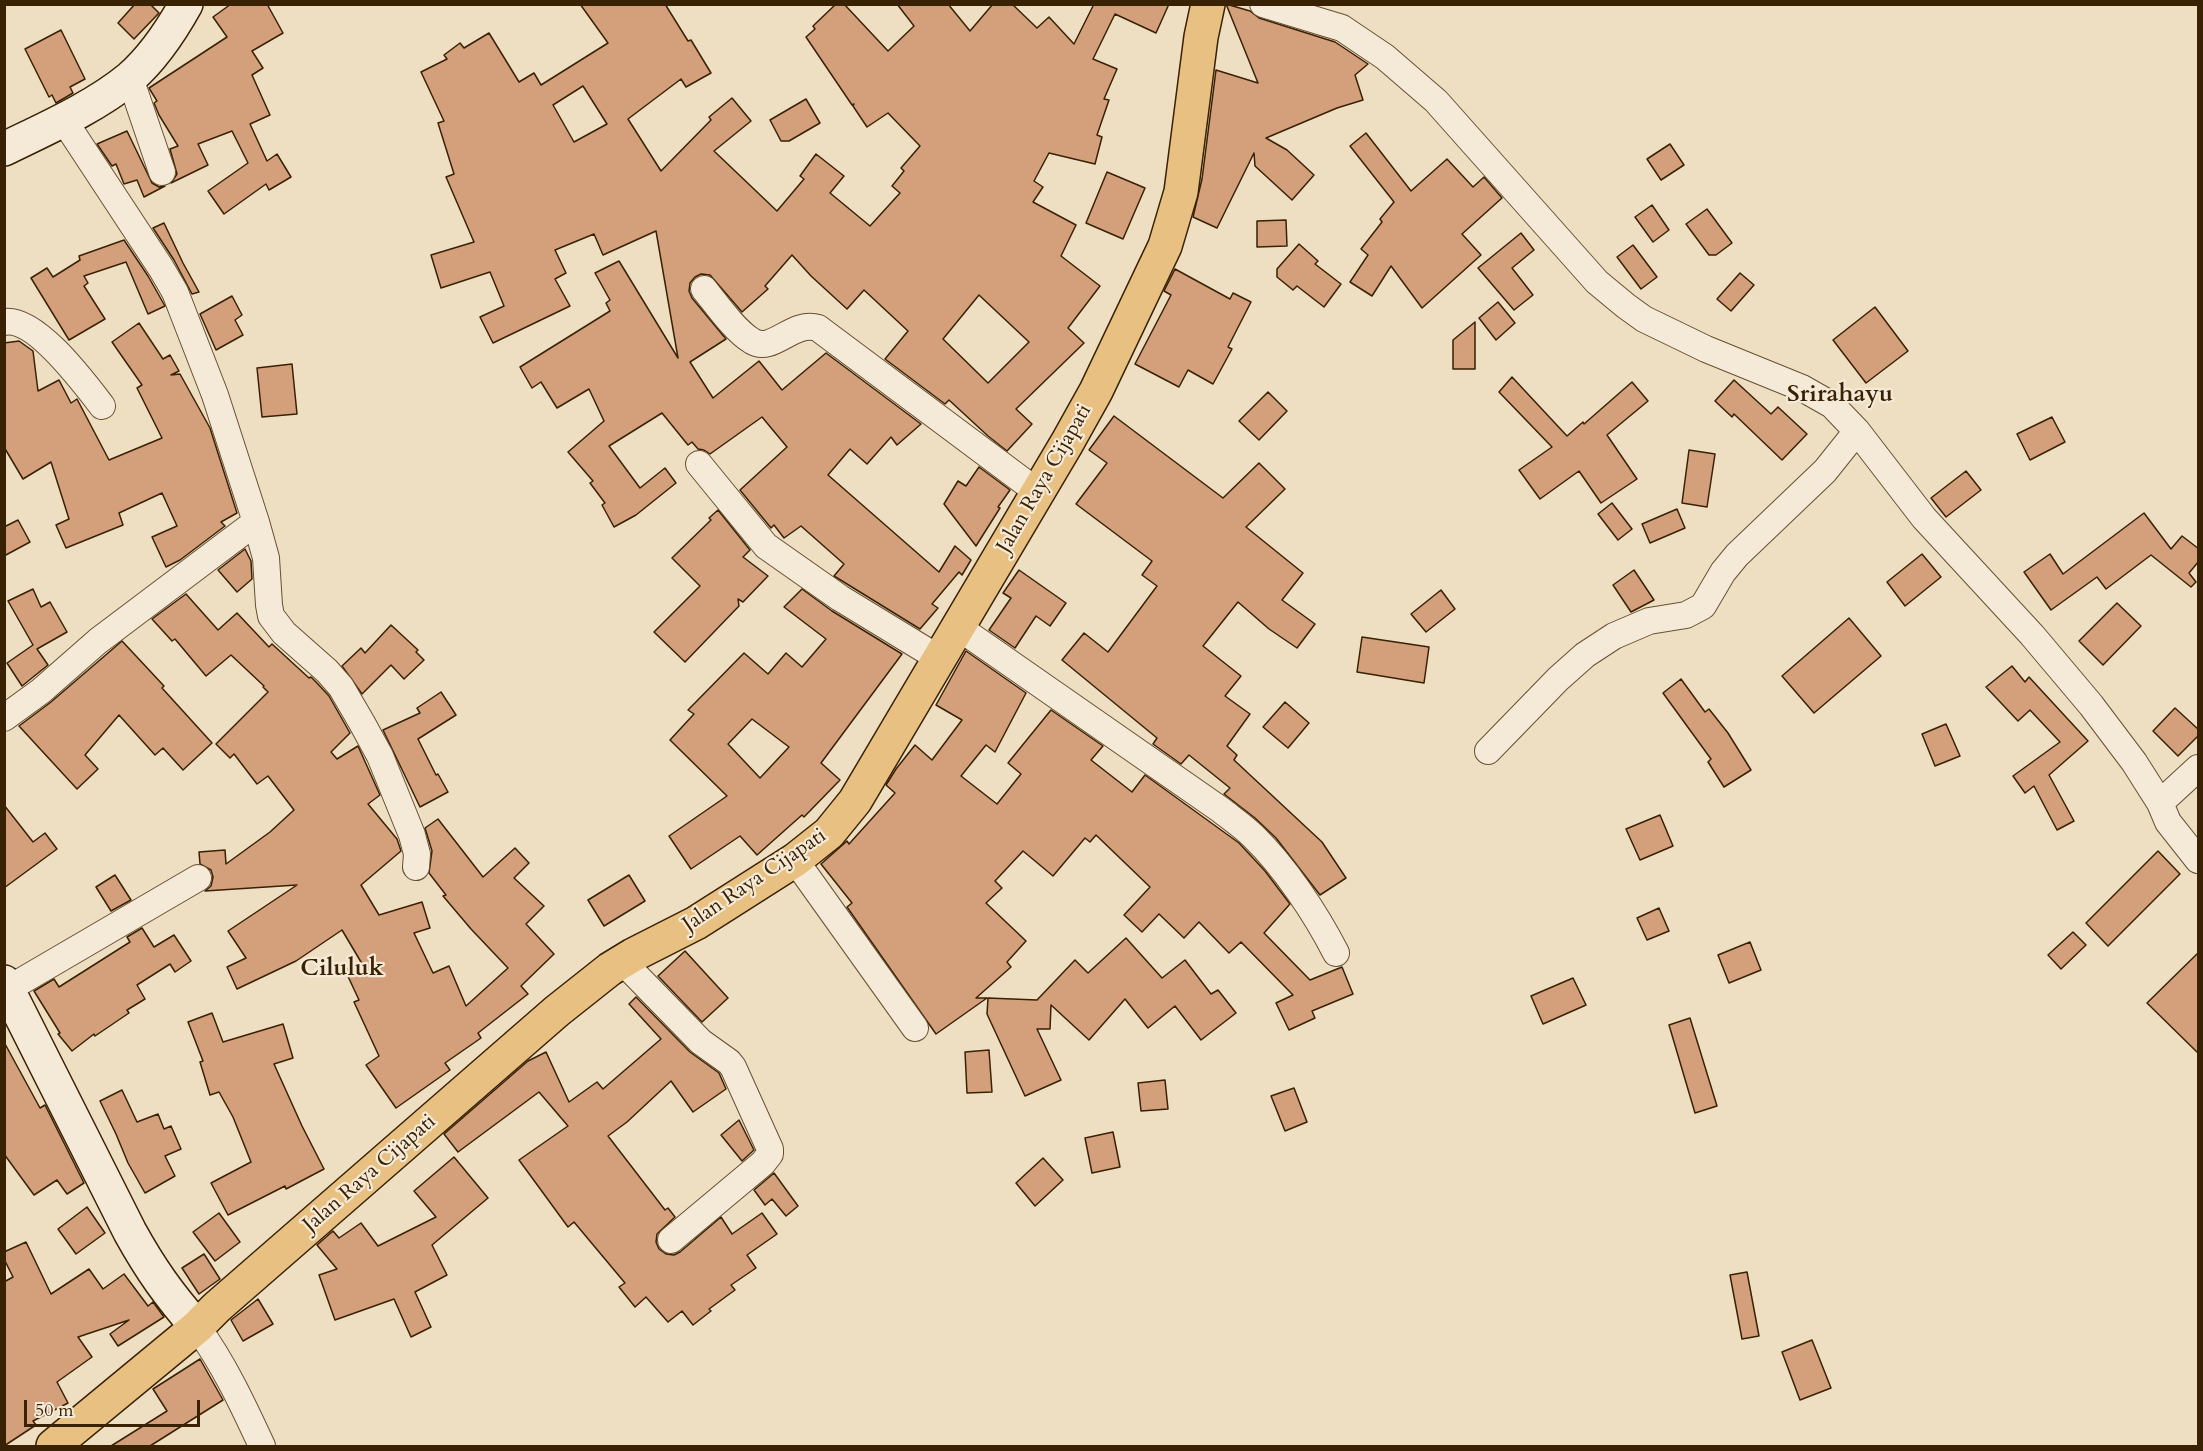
<!DOCTYPE html>
<html>
<head>
<meta charset="utf-8">
<style>
	body { margin:0 }
	#map { position:relative; width:2203px; height:1451px; overflow:hidden; background:#efdfc2; font-family:Cardo,serif }
	canvas { display:block }
	.frame { position:absolute; inset:0; border:6px solid #392103; pointer-events:none }
	.scale { position:absolute; left:24px; top:1400px; width:176px; height:27px; box-sizing:border-box; border:3px solid #392103; border-top:0; padding-left:8px; font-size:18px; line-height:21px; white-space:nowrap; color:#392103; -webkit-text-stroke:4px #f5ead7; paint-order:stroke }
</style>
</head>
<body>
<div id="map">
<canvas width="2203" height="1451"></canvas>
<div class="frame"></div>
<div class="scale">50 m</div>
</div>
<script>
const ctx = document.querySelector('canvas').getContext('2d');
ctx.lineJoin = 'round';
function fillPath(path, color) { ctx.fillStyle = color; ctx.fill(path, 'evenodd'); }
function trace(path, color, width, dash) { ctx.strokeStyle = color; ctx.lineWidth = width; ctx.lineCap = dash ? 'butt' : 'round'; ctx.setLineDash(dash || []); ctx.stroke(path); }
function write(font, color, halo, rows, align = 'center') {
  ctx.font = font + ' Cardo,serif'; ctx.lineWidth = 4.5; ctx.setLineDash([]); ctx.textBaseline = 'middle'; ctx.strokeStyle = halo; ctx.fillStyle = color; for (const [text, x, y, turn = 0] of rows) {
    ctx.save(); ctx.translate(x, y); ctx.rotate((+turn || 0) * Math.PI / 180); ctx.textAlign = isNaN(turn) ? turn : align; if (halo) ctx.strokeText(text, 0, 0); ctx.fillText(text, 0, 0); ctx.restore();
  }
}
const building = new Path2D(`
	M135 4H150L159 13 134 39 118 23Z
	M231 4H267L283 33 252 51 263 68 252 75 270 115 250 124 267 161 277 154 291 177 269 190 266 184 224 214 208 191 248 163 232 131 198 144 208 165 171 183 177 174 170 149 178 146 159 115 154 103 157 101 149 88 227 37 213 17Z
	M580 4H665L688 41 691 40 711 73 686 87 681 79 628 119 661 171 711 120 709 117 732 98 751 121 714 151 777 211 804 179 800 176 816 154 844 176 830 193 870 226 900 193 892 186 904 171 901 168 920 146 888 113 867 127 853 106 854 104 852 105 806 37 815 29 813 26 836 4H844L888 51 914 26 897 4H948L970 31 993 4H1012L1037 28 1049 17 1074 44 1094 4H1169L1156 33 1115 14 1093 59 1117 69 1104 99 1109 100 1097 135 1102 137 1095 164 1049 153 1034 181 1043 187 1033 202 1076 225 1061 256 1100 286 1068 328 1084 343 1016 409 1032 424 1007 451 988 436 949 400 945 404 885 359 908 331 864 290 847 309 811 276 792 255 765 286 768 289 742 312 710 275 701 274 695 277 690 283 689 291 692 298 726 339 690 362 713 398 759 361 782 390 826 353 921 424 897 445 891 437 867 464 850 449 828 475 939 572 955 546 971 560 962 575 959 572 932 604 938 608 920 629 834 576 844 564 801 526 784 538 774 525 771 528 740 490 787 447 762 417 710 454 704 450 698 449 692 442 688 445 662 413 609 446 640 488 665 468 676 483 636 515 614 527 602 505 605 503 590 483 593 481 568 452 604 421 589 389 557 408 541 382 532 388 520 367 610 311 606 303 610 300 595 273 619 261 678 358 656 231 603 255 594 234 555 250 566 273 555 279 570 306 493 343 480 317 504 306 490 272 441 288 431 255 474 242 446 177 454 174 438 123 444 121 421 72 447 59 444 55 460 43 464 48 489 33 519 82 534 73 541 85 608 43ZM583 86 607 124 574 142 553 105ZM979 295 1029 342 988 383 943 339Z
	M1226 4 1250 11 1259 18 1335 42 1368 64 1355 75 1363 100 1337 108 1266 138 1287 150 1314 175 1292 200 1255 166 1254 153 1217 228 1193 217 1202 179 1216 70 1258 83Z
	M61 30 85 79 70 87 73 93 56 103 52 95 49 97 25 49Z
	M806 99 820 123 789 141H781L770 120Z
	M127 131 152 183 159 187 165 186 144 197 137 180 124 184 116 164 112 166 97 144Z
	M1366 133 1411 191 1447 159 1473 187 1484 177 1502 198 1462 234 1481 255 1422 308 1391 266 1372 296 1350 282 1368 255 1361 249 1382 222 1380 219 1394 202 1350 146Z
	M1670 144 1684 165 1661 180 1647 159Z
	M1107 172 1145 188 1123 239 1086 223Z
	M1652 205 1669 230 1653 242 1635 217Z
	M1707 209 1732 243 1716 255H1709L1686 224Z
	M1286 220 1287 246 1257 247V221Z
	M164 223 183 263 199 292 192 294 174 260 153 228Z
	M1521 233 1534 250 1512 268 1533 295 1514 310 1478 268Z
	M124 240 148 276 165 306 148 314 126 262 84 276 88 283 84 286 105 319 69 340 31 278 47 268 53 277 80 260 79 256Z
	M1299 244 1318 261 1315 264 1341 284 1324 307 1297 286 1293 290 1277 277V269Z
	M1633 245 1657 277 1641 289 1617 257Z
	M1175 269 1230 299 1233 293 1251 302 1228 347 1232 349 1213 384 1188 370 1179 387 1135 364 1171 295 1164 291Z
	M1740 273 1754 285 1731 311 1717 299Z
	M232 296 242 315 235 320 243 335 216 350 200 314Z
	M1498 302 1515 323 1496 340 1479 318Z
	M1875 307 1908 351 1866 383 1833 340Z
	M1475 322V369H1453V340Z
	M139 323 163 359 170 355 179 371 171 375 180 374 210 428 237 513 221 522 225 526 180 560 166 567 152 537 177 526 162 493 119 513 123 525 66 548 56 525 69 519 51 462 23 479 4 447V343L19 341 33 351 38 391 59 380 71 403 77 399 109 460 162 438 137 388 142 385 112 342Z
	M292 364 297 414 262 417 257 368Z
	M1512 377 1567 436 1583 422 1584 424 1632 382 1648 401 1607 435 1637 479 1601 503 1579 471 1540 499 1519 470 1552 447 1499 392Z
	M1734 380 1771 414 1778 407 1807 434 1782 460 1734 414 1732 417 1715 401Z
	M1268 392 1287 411 1259 440 1239 421Z
	M1114 416 1223 498 1259 463 1285 489 1246 527 1303 573 1282 600 1315 624 1297 648 1269 629 1238 602 1203 646 1241 676 1225 696 1250 714 1227 746 1237 755 1234 760 1322 842 1346 878 1320 895 1276 838 1255 818 1224 794 1230 788 1189 755 1181 764 1153 744 1157 738 1062 660 1084 633 1108 652 1157 586 1142 575 1152 561 1076 504 1107 463 1089 450Z
	M2052 417 2065 442 2030 460 2017 434Z
	M1689 450 1715 454 1707 507 1682 503Z
	M979 467 1010 490 998 507 1000 508 976 546 944 504 958 481 966 486Z
	M1966 471 1981 490 1946 517 1931 498Z
	M1612 503 1632 529 1618 540 1598 514Z
	M1677 509 1685 528 1650 543 1642 524Z
	M718 510 750 550 743 557 768 576 743 602 738 599 739 606 685 662 654 632 700 586 672 558 711 520 709 518Z
	M2144 513 2171 549 2182 536 2199 549V561L2189 573 2196 582 2191 587 2151 555 2106 589 2097 577 2051 610 2024 572 2050 554 2063 574Z
	M18 520 30 542 4 556V527Z
	M245 549 251 561 252 579 237 592 218 570Z
	M1922 554 1941 577 1905 606 1887 582Z
	M1019 570 1066 603 1050 626 1036 616 1015 648 989 630 1011 598 1003 593Z
	M1634 570 1654 600 1631 612 1613 585Z
	M33 589 41 607 50 602 67 632 37 649 48 665 22 686 7 663 33 645 8 601Z
	M802 589 832 611 902 654 821 763 840 780 804 817 802 815 757 855 740 836 691 869 669 836 727 796 670 740 694 714 688 710 744 653 768 674 786 653 802 667 826 639 784 607ZM752 719 789 747 760 778 728 744Z
	M1441 590 1455 609 1426 632 1411 614Z
	M186 594 218 630 237 613 269 647 272 644 309 678 311 677 316 682 329 696 350 733 331 752 337 759 358 746 380 795 368 804 397 839 401 851 361 885 379 915 422 902 430 928 414 933 433 973 449 966 466 1006 508 968 471 929 443 896 446 895 429 873 432 851 425 828 438 819 483 877 515 848 529 863 514 878 544 906 526 924 554 954 521 986 528 994 478 1033 481 1038 445 1063 450 1070 396 1108 366 1065 379 1056 354 1002 359 1000 345 970 361 962 342 930 296 961 237 989 227 967 246 958 228 931 297 885 205 891 211 886 213 877 211 870 200 864 199 852 225 850 226 864 270 832 294 810 268 776 257 784 234 754 230 758 216 744 268 692 263 687 264 686 231 655 206 676 175 639 172 641 152 619Z
	M2117 603 2141 626 2103 665 2079 641Z
	M1849 618 1881 656 1814 713 1782 676Z
	M391 625 418 650 416 652 424 660 404 679 391 665 362 694 342 666 361 648 365 653Z
	M1362 637 1429 647 1424 683 1357 672Z
	M122 641 164 686 162 688 212 743 183 770 163 748 155 755 119 715 85 755 98 769 77 789 19 726 51 702Z
	M966 651 1026 693 995 752 986 745 961 776 997 804 1021 774 1008 763 1051 710 1103 746 1091 760 1132 792 1145 775 1239 843 1265 871 1290 904 1264 933 1310 980 1342 967 1353 994 1312 1011 1315 1018 1289 1030 1276 1003 1293 995 1241 942 1229 953 1199 922 1184 938 1159 914 1142 932 1124 915 1150 887 1096 835 1090 842 1085 838 1053 876 1023 851 995 881 1002 888 986 903 1026 941 1007 962 1011 967 976 998H987L936 1034 847 907 852 903 821 864 847 841 849 844 895 793 886 785 896 769 915 745 932 760 962 720 936 705Z
	M2012 666 2025 682 2029 677 2088 741 2049 775 2074 821 2057 830 2034 786 2025 793 2013 776 2060 742 2030 710 2018 721 1986 687Z
	M1681 679 1705 712 1709 709 1728 733 1751 770 1724 787 1708 762 1711 759 1663 693Z
	M441 692 456 715 418 739 436 775 438 774 448 792 420 807 383 730 420 713 417 708Z
	M1285 702 1309 723 1288 748 1263 727Z
	M2175 708 2199 730V735L2178 756 2153 731Z
	M1946 724 1960 756 1935 766 1922 734Z
	M4 805 33 842 45 833 57 849 4 888Z
	M1660 815 1673 846 1640 860 1626 829Z
	M2158 851 2180 874 2108 946 2086 923Z
	M115 875 131 900 111 911 96 887Z
	M629 875 645 901 604 926 588 900Z
	M1659 908 1669 931 1647 940 1637 918Z
	M142 928 154 947 174 935 191 961 175 972 170 964 137 985 145 999 127 1010 129 1013 95 1036 94 1034 72 1051 58 1034 60 1033 34 991 54 979 59 987 130 942 127 937Z
	M2073 932 2086 945 2061 969 2048 955Z
	M1126 938 1162 978 1185 960 1211 994 1218 990 1236 1013 1201 1040 1175 1006 1148 1028 1125 999 1089 1040 1051 1005 1050 1029H1037L1061 1080 1025 1096 987 1014 988 998 1037 1000 1075 960 1088 973Z
	M1750 942 1761 970 1729 983 1718 955Z
	M685 951 728 998 702 1022 658 976Z
	M2199 952V1054L2147 1003Z
	M1573 978 1586 1005 1543 1024 1531 996Z
	M636 997 690 1052 719 1073 726 1089 693 1112 671 1081 627 1122 608 1136 665 1210 668 1208 675 1217 657 1234 656 1242 659 1249 666 1254 674 1255 680 1252 721 1217 732 1234 762 1213 777 1234 747 1255 756 1268 731 1285 735 1290 709 1309 711 1311 693 1325 682 1311 668 1322 646 1297 635 1307 619 1287 625 1283 574 1222 568 1227 519 1160 568 1126 539 1092 458 1152 444 1134 528 1061 546 1052 569 1102 597 1082 603 1089 661 1039 629 1004Z
	M212 1013 223 1042 283 1024 293 1058 274 1064 302 1126 324 1169 286 1189 285 1186 228 1215 211 1183 251 1162 233 1117 219 1092 210 1095 200 1062 203 1061 188 1022Z
	M1690 1018 1717 1106 1695 1113 1669 1025Z
	M4 1042 40 1108 45 1105 84 1183 67 1194 57 1180 34 1195 4 1154Z
	M989 1050 992 1092 967 1093 965 1052Z
	M1165 1080 1168 1109 1141 1111 1138 1083Z
	M1294 1088 1307 1122 1285 1131 1271 1096Z
	M122 1090 137 1122 158 1114 164 1129 171 1126 181 1149 165 1156 175 1176 145 1193 128 1163 116 1134 100 1101Z
	M739 1120 754 1150 742 1161 721 1135Z
	M1113 1132 1120 1167 1092 1173 1085 1138Z
	M454 1157 488 1198 432 1245 447 1275 415 1292 431 1327 411 1337 394 1299 335 1320 319 1275 337 1269 317 1245 333 1231 339 1238 361 1223 378 1246 436 1217 414 1191Z
	M1043 1158 1063 1180 1035 1206 1016 1183Z
	M774 1173 798 1206 786 1216 772 1199 765 1205 754 1190Z
	M87 1207 105 1233 76 1254 58 1229Z
	M219 1213 240 1242 215 1261 193 1232Z
	M26 1242 51 1294 89 1269 103 1289 124 1274 148 1306 153 1302 164 1317 118 1346 110 1334 129 1320 78 1337 92 1357 57 1382 68 1403 33 1421 36 1425 4 1446V1282L13 1277 4 1259V1252Z
	M204 1254 220 1279 199 1294 182 1268Z
	M1747 1272 1759 1336 1742 1339 1730 1275Z
	M258 1299 273 1324 243 1341 231 1320Z
	M1812 1340 1831 1388 1800 1400 1782 1352Z
	M200 1359 223 1400 150 1446H111L167 1411 153 1389Z`);
fillPath(building, '#d49f7b');
trace(building, '#392103', 1.5);
const street = new Path2D(`
	M1263 4 1342 28 1385 57 1436 101 1597 282 1626 306 1644 319 1706 349 1802 388 1832 405 1857 431 1924 518 2032 635 2091 705 2134 762 2160 803 2168 822 2198 860
	M130 78 162 172
	M63 119 161 268 175 292 215 395 256 522 266 558 269 605 271 616 284 633 327 671 341 687 362 723 380 756 412 835 417 854 416 867
	M704 289C717 305 735 331 752 341 773 354 792 320 818 328L1039 493
	M4 322C35 316 85 384 102 406
	M699 464 766 546 840 598 940 659
	M958 627 1221 810C1231 818 1243 826 1253 836 1285 867 1316 914 1336 953
	M4 718 41 691 98 641 256 522
	M1488 751 1558 679 1585 655 1614 636 1649 621 1686 615 1703 606 1723 572 1737 555 1825 471 1857 431
	M2160 803 2198 768
	M795 860 915 1028
	M623 962 701 1042 729 1062 733 1067 770 1149V1154L763 1163 671 1240
	M8 989 198 878
	M197 1327C224 1364 243 1405 262 1446`);
const secondary = new Path2D(`
	M4 149C45 129 95 107 130 78 153 58 171 31 186 4
	M4 982 130 1232C151 1270 169 1295 197 1327`);
const primary = new Path2D(`
	M53 1446 197 1327 217 1307 557 1011 610 969 633 955 696 923 795 860 829 833 855 801 1067 443 1096 391 1165 246 1181 192 1201 37 1208 4`);
trace(street, '#665033', 28);
trace(secondary, '#392103', 36);
trace(primary, '#392103', 36);
trace(street, '#f5ead7', 26);
trace(secondary, '#f5ead7', 33);
trace(primary, '#e8c081', 33);
write('21px', '#392103', '#f5ead7', [
	["Jalan Raya Cijapati",1045,479,-60],
	["Jalan Raya Cijapati",755,881,-34],
	["Jalan Raya Cijapati",370,1174,-41]
]);
write('bold 24px', '#392103', '#f5ead7', [
	["Srirahayu",1840,395],
	["Ciluluk",342,969]
]);
</script>
</body>
</html>
